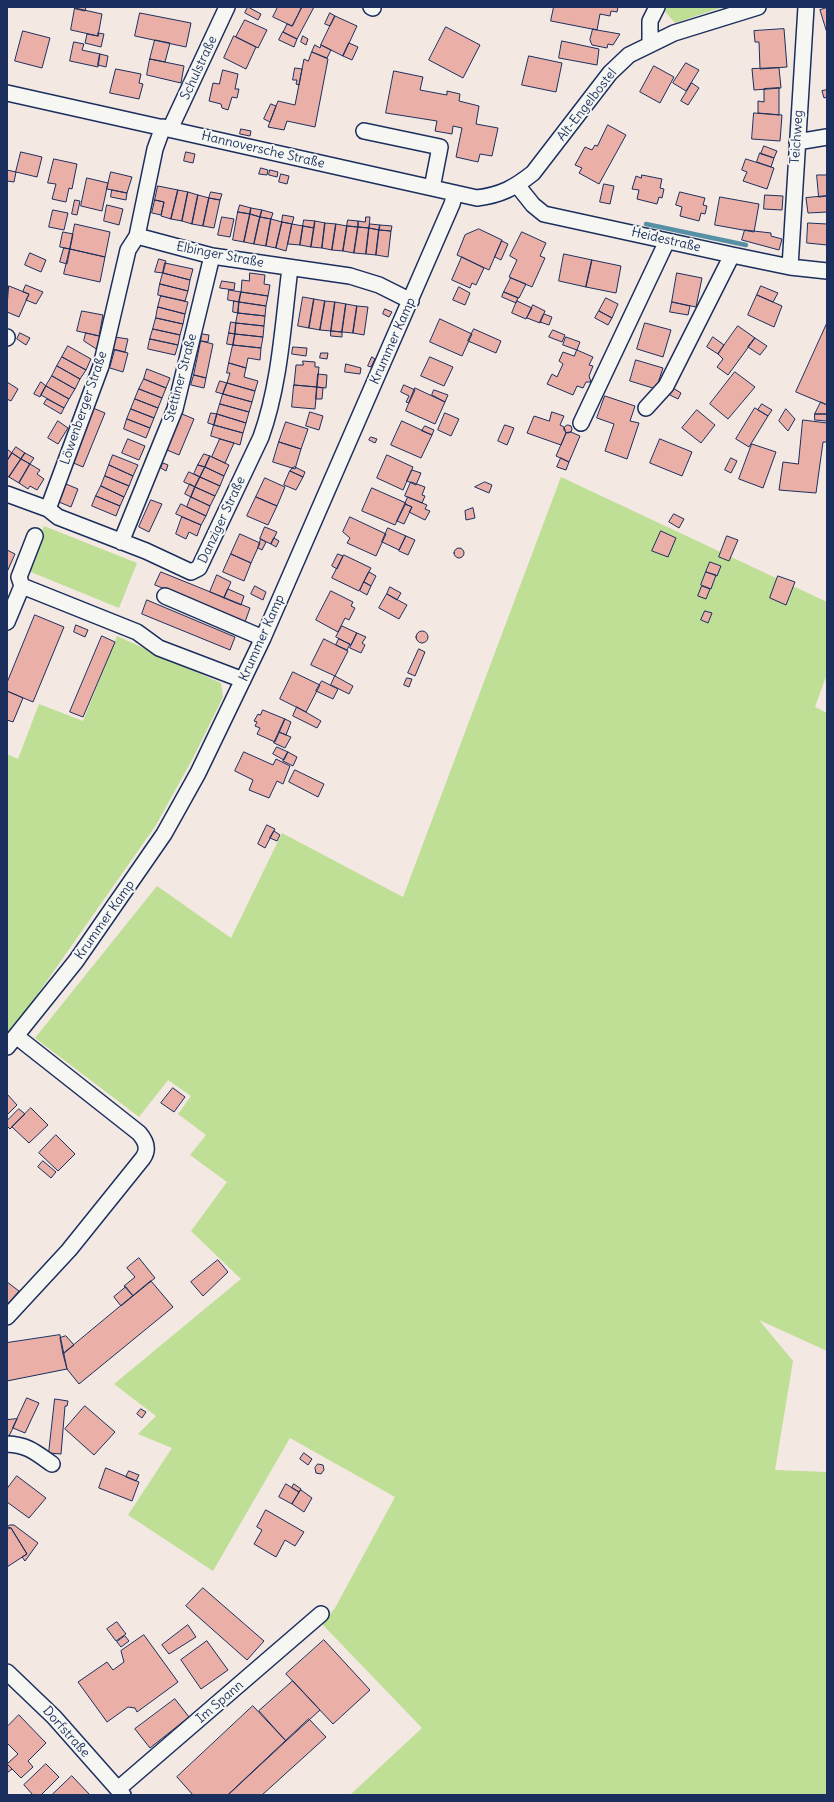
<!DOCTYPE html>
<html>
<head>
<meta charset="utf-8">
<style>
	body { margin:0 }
	#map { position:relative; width:834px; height:1802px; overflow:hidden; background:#f4e8e3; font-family:Delius,sans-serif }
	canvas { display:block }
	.frame { position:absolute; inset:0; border:8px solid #1b2f5e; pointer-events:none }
</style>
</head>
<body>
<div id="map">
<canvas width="834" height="1802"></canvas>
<div class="frame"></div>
</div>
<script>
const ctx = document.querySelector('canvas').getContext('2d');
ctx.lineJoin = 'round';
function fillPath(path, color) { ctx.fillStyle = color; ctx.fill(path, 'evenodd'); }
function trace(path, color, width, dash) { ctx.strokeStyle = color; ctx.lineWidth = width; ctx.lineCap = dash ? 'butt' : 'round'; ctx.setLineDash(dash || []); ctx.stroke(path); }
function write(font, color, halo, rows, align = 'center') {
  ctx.font = font + ' Delius,sans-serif'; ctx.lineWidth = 4; ctx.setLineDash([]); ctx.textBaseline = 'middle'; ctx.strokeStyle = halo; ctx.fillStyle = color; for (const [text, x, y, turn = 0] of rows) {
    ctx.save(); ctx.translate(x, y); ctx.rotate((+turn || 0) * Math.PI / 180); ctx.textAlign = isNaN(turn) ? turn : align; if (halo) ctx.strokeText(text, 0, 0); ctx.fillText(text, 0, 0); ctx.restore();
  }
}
fillPath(new Path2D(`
	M665 7H723L675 23 663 9Z
	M561 477 827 602V674L815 707 827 713V1351L759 1320 793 1361 775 1470 827 1472V1795H350L422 1728 322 1624 335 1608 395 1497 290 1438 213 1571 128 1515 172 1448 138 1434 156 1416 114 1384 241 1279 191 1231 227 1182 190 1155 206 1135 178 1114 191 1096 168 1080 139 1117 35 1038 157 886 231 938 282 833 403 897Z
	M44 526 137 563 119 608 26 570Z
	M117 636 221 683 223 697 193 758 156 825 7 1038V754L18 759 39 704 83 721Z`), '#bfde96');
trace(new Path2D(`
	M646 224 746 245`), '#5690a5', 4.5);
const building = new Path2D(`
	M76 7H86L85 11 76 9Z
	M248 7 261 14 258 20 245 13Z
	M278 7H302L292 26 273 17Z
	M302 7H314L297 39 283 32 287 24 292 26Z
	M554 7H618L617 12 611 11 610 16 600 14 597 30 551 21Z
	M75 8 102 14 98 36 71 30Z
	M827 8V33L820 10Z
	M140 13 191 23 186 47 135 36Z
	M330 13 335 16 330 26 325 24Z
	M335 16 357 26 343 56 321 45Z
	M245 20 267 30 258 48 236 37Z
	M446 27 480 45 463 78 429 60Z
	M593 29 597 30 620 34 613 45 608 44 607 48 592 45 590 40Z
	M784 29 787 67 760 69 759 42H755L754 31Z
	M23 31 50 38 42 68 15 61Z
	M283 32 297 39 294 47 279 40Z
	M98 33 104 34 101 47 85 43 87 34 98 36Z
	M234 36 256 47 246 69 224 58Z
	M303 36 308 39 306 45 301 42Z
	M155 40 170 43 165 62 150 59Z
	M562 41 599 49 597 65 559 58Z
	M74 42 84 44 82 50 100 54 98 67 70 61Z
	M349 43 358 47 352 60 343 56Z
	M315 45 320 48 321 45 331 50 327 58 312 52Z
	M312 52 328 59 315 127 287 121 284 130 268 127 278 101 295 105 304 59 308 61Z
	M100 54 108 56 106 67 98 65Z
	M529 56 562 63 556 92 522 85Z
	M150 59 184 66 181 83 147 75Z
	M686 63 699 70 686 91 673 83Z
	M654 66 674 77 660 103 640 92Z
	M295 68 302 69 299 85 296 84 297 80H293Z
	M779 68 781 88 754 90 752 69Z
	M116 69 141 74 139 83 143 84 139 99 110 93Z
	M223 70 238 74 235 89H239L237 98 232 97 228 110 222 108 221 104 209 101 213 83 219 84Z
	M394 71 423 77 420 90 447 95V91L460 94 459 101 479 106 476 124 498 128 492 156 480 154 478 162 456 157 462 128 453 126 452 134 435 131 437 121 386 113Z
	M692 83 699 88 688 105 681 101Z
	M779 88V115L758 113V101L764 102V89Z
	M827 90V97L824 98 822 91Z
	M271 104 276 106 270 122 264 119Z
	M754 113 782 115 780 141 752 139Z
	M608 125 626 135 599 184 579 173 582 168 575 165 585 147 592 150 595 145 597 146Z
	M241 129 251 131 250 136 240 134Z
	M764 146 777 151 774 158 761 154Z
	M21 152 42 157 37 177 16 172Z
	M186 152 195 154 193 163 184 161Z
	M760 153 774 158 771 167 757 162Z
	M54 159 77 164 72 189 69 188 66 202 52 199 56 184 48 183Z
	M746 159 774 168 767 189 743 181 747 172 742 170Z
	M261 168 268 170 267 175 259 174Z
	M7 170 16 172 14 182 7 181Z
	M270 170 278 172 277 177 269 175Z
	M111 172 132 177 127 193 107 189Z
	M281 174 289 176 287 184 279 182Z
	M642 175 662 179 660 188 664 189 662 198 659 197 657 204 637 199 639 190 632 189 636 176 641 178Z
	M817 175H827V196L819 197Z
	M87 178 108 183 102 211 81 206Z
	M604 184 614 186 610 204 600 202Z
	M158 186 178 190 171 219 161 216 164 202 155 200Z
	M112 190 127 193 126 200 111 197Z
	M178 190 188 192 182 221 171 219Z
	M188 192 198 195 192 224 182 221Z
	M211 192 222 194 220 200 209 198Z
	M680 192 705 198 703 205 707 206 705 214 701 213 699 221 680 216 682 207 676 205Z
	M198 195 209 198 203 226 192 224Z
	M765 195 783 196 782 210 764 209Z
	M827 196V212L808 213 806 198Z
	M720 197 759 204 754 232 715 225Z
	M209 198 220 200 214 228 203 226Z
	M75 200 80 201 77 215 72 214Z
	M155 200 164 202 161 215 152 213Z
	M107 205 123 209 119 225 104 221Z
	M240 205 251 208 250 214 238 212Z
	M251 208 262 210 260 217 250 214Z
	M53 210 68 213 64 230 49 227Z
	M262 210 273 213 271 219 260 217Z
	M238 212 250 214 244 242 233 240Z
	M250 214 260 217 254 244 244 242Z
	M283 215 294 217 292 224 282 222Z
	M222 217 234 219 230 237 218 235Z
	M260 217 271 219 266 246 254 244Z
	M366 217H370L369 228 358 227V221L365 222Z
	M271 219 282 222 276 248 266 246Z
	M304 220 315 221 314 228 303 226Z
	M348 220 358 221V227L347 226Z
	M315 221 325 223 322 248 311 247Z
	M282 222 292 224 286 251 276 248Z
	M325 223 336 224 332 250 322 248Z
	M808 223 827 224V245L807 243Z
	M75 224 110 232 105 257 70 249Z
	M292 224 303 226 300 245 288 244Z
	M336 224 347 226 343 251 332 250Z
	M370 224 380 225 379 230 369 228Z
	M380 225 392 226 391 231 379 230Z
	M303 226 314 228 311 247 300 245Z
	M347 226 358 227 354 253 343 251Z
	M358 227 369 228 366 254 354 253Z
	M369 228 379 230 376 255 366 254Z
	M479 229 502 240 489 270 457 255 465 235Z
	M379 230 391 231 388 257 376 255Z
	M745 230 771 233V236L782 239 779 250 742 240Z
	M63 232 73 234 70 249 60 247Z
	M522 232 546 243 540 256 545 258 532 287 509 277 517 260 510 256Z
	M502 241 508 244 501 260 495 257Z
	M64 248 70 249 67 264 60 262Z
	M70 249 105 257 100 282 64 274Z
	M30 253 46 260 41 272 25 265Z
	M564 254 592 260 586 287 559 281Z
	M462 257 484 268 476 285 472 283 470 288 452 280Z
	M159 259 166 261 163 273 155 272Z
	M592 260 621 266 616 293 586 287Z
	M165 263 193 269 190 280 163 273Z
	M163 273 190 280 188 291 160 284Z
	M250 273 265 275 264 284 270 285 268 296 241 292 242 280 249 281Z
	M677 273 702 278 696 307 672 302Z
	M511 278 526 284 519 298 504 292Z
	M222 281 235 283 234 290 220 288Z
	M160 284 188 291 185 301 158 295Z
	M26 285 43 292 36 304 26 300 29 294 23 292Z
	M9 286 29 294 19 317 7 312Z
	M761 286 778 293 773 302 757 295Z
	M459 287 470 293 465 305 453 300Z
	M229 290 241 292 239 302 228 300Z
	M241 292 268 296 266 306 239 302Z
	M504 292 518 298 516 303 502 297Z
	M757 295 782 306 774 327 748 315Z
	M161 296 188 302 185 314 158 307Z
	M303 297 314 299 309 328 298 326Z
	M606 298 618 304 612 318 599 311Z
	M314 299 325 301 320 330 309 328Z
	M234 301 239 302 238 313 233 312Z
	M325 301 335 302 331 331 320 330Z
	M517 301 532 308 526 319 512 313Z
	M239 302 266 306 265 316 238 313Z
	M335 302 346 304 342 332 331 331Z
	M672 302 690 306 688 315 670 312Z
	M346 304 357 306 353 333 342 332Z
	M533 305 545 311 540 323 527 318Z
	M357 306 368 307 364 335 353 333Z
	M158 307 185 314 183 324 156 318Z
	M385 309 392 312 389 317 383 314Z
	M82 311 103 315 99 336 77 331Z
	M599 311 612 318 608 325 595 318Z
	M238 313 265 316 264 326 236 323Z
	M544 314 552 317 549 325 540 322Z
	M156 318 183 324 180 335 153 329Z
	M440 319 472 334 462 356 430 342Z
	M231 322 236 323 235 334 229 333Z
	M236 323 264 326 263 337 235 334Z
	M645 323 671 330 663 357 637 349Z
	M827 323V405L796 392Z
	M738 326 755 338 728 375 717 367 723 359 718 354Z
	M153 329 180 335 178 345 150 339Z
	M474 329 501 341 496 353 468 341Z
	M553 330 565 335 562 342 549 337Z
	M331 331 342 332V337L331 336Z
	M20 333 30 338 26 345 17 339Z
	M86 333 104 337 101 352 84 341Z
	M229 333 235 334 233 345 227 344Z
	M202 334 209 335 208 342 201 341Z
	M235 334 263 337 261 348 233 345Z
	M115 337 128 339 125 352 113 349Z
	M566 337 580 342 577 350 563 345Z
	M713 337 724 345 718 354 707 347Z
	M755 338 767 346 760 355 748 347Z
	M150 339 178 345 175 355 148 349Z
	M201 341 213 344 206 378 194 375Z
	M233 345 261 348 260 360 248 358 246 368 229 363Z
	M68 346 91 359 86 370 62 357Z
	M293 347 307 348 306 356 292 354Z
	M115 350 128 353 123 372 110 368Z
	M577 350 593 357 589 365 593 366 589 376 591 382H586L583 388 577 386 573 395 547 384 552 374 557 377 563 364 559 361 563 352 574 356Z
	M321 353H328L327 359 320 358Z
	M62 357 86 370 80 379 57 366Z
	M372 357 375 359 371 367 368 366Z
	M430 357 453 367 444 386 421 376Z
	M636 360 663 368 656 389 630 381Z
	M303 361 315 362V367H319L317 387 294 385 296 365H303Z
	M229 363 246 368 244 377 258 381 255 391 227 383 230 373H227Z
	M346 364 361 368 360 374 345 372Z
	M57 366 80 379 75 389 52 376Z
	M147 369 170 378 166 388 144 379Z
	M735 372 755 387 728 419 710 404Z
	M318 374 327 375 326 388 317 387Z
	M194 375 206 378 204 388 191 385Z
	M52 376 75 389 69 399 46 386Z
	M144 379 166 388 162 398 139 389Z
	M220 381 227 383 223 394 216 392Z
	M7 382 18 389 11 401 7 399Z
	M41 382 46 386 40 397 34 394Z
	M227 383 255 391 252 402 223 394Z
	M294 385 317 387 315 409 292 407Z
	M404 385 415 390 409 403 406 402 409 396 401 392Z
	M46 386 69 399 64 408 41 395Z
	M317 387 323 388 322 399H316Z
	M415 388 445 402 435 424 406 411Z
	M673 388 681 393 678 399 670 395Z
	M139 389 162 398 158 408 135 399Z
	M434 390 448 395 445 402 432 395Z
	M223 394 252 402 249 412 220 404Z
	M605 396 635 406 630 421 639 423 627 459 605 451 614 424 597 418Z
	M47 399 64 408 61 414 44 404Z
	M135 399 158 408 154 418 131 409Z
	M821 402 827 405V414H815Z
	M220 404 249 412 246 423 217 414Z
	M762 404 772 410 768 416 758 410Z
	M93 408 105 413 83 467 71 462Z
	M755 408 768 416 749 447 736 439Z
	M131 409 154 418 150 428 127 419Z
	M786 409 795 419 788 431 779 421Z
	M697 410 715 425 701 443 682 428Z
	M310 412 323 416 319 430 306 426Z
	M552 412 564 416 560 425 564 427 566 433 561 445 527 433 534 416 549 421Z
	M211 413 217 414 214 425 208 423Z
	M445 413 459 419 451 436 438 430Z
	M182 414 194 419 179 455 167 450Z
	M217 414 246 423 243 433 214 425Z
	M815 414H827V421L815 420Z
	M127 419 150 428 146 438 124 429Z
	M803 420 827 423V442H823L816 493 779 490 783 462 798 464Z
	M58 421 68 428 58 444 48 438Z
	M402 421 432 435 421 458 391 445Z
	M286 422 308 429 301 449 279 442Z
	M214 425 243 433 240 445 211 436Z
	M505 425 514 428 507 445 498 441Z
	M564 429a4 4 0 1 1 8 0a4 4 0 1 1-8 0Z
	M425 426 434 430 432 435 422 431Z
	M571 432 580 436 569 462 556 456 566 433Z
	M371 437 377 439 375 443 369 440Z
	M128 439 145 446 139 460 122 453Z
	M220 439 234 443 225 463 212 457Z
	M660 439 692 452 682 476 650 463Z
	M279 442 301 449 295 469 273 462Z
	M752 444 776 452 763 488 739 479Z
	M16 447 25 453 21 459 12 453Z
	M7 449 12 453 7 461Z
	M12 453 21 459 9 477 7 476V461Z
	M25 453 34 458 30 464 21 459Z
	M204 454 210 456 205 467 198 465Z
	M113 455 138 465 133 476 109 465Z
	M387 455 413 467 403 490 377 478Z
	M210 456 229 465 224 476 205 467Z
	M561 458 569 462 566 470 557 467Z
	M731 458 737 461 731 473 725 470Z
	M21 459 30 464 19 483 9 477Z
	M163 463 168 465 166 471 161 468Z
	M30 464 40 470 37 474 44 479 37 490 30 486 28 489 19 483Z
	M109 465 133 476 129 486 105 476Z
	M198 465 205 467 200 477 194 474Z
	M205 467 224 476 220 486 200 477Z
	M295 467 305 472 303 477 290 471 292 468Z
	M412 470 421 473 416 485 407 481Z
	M290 471 303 477 296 490 284 485Z
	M189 472 200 477 195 487 184 482Z
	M105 476 129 486 124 497 101 486Z
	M200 477 220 486 215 496 195 487Z
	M265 478 285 487 277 506 256 497Z
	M411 482 425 487 422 495 425 496 422 503 405 496Z
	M485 482 492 485 489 493 475 487Z
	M66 484 78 489 71 507 59 502Z
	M190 484 195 487 191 497 185 494Z
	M101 486 124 497 120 506 96 496Z
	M195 487 215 496 210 506 191 497Z
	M372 488 406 503 395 525 362 511Z
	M96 496 120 506 116 516 92 506Z
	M191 497 210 506 206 516 187 507Z
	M256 497 277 506 268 525 247 516Z
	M408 497 427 505 425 509 430 511 425 520 409 512 412 507 405 504Z
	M151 500 162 504 149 532 139 527Z
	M181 504 206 516 201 525 176 514Z
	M405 504 412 507 404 524 397 521Z
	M473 508 475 518 466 520 465 511Z
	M674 514 684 519 679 528 669 522Z
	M182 517 201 525 197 536 189 532 186 539 176 534Z
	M350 517 386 534 376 556 347 543 350 538 343 532Z
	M265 527 277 532 271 544 260 539Z
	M388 528 406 536 399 550 382 542Z
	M661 531 676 538 668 557 652 551Z
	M240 534 260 543 251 563 231 554Z
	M406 536 415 540 408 555 399 551Z
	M727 536 738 540 729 561 719 557Z
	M274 538 279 541 276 547 271 544Z
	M261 539 266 542 262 550 258 548Z
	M454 553a5 5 0 1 1 10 0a5 5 0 1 1-10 0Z
	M7 550 15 554 7 572Z
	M231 554 251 563 244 581 223 572Z
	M338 554 343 556 337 569 332 566Z
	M344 555 371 568 359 591 332 578Z
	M710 562 721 566 717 576 706 572Z
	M161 572 250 608 245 622 155 585Z
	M369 572 376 576 371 586 364 582Z
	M706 572 716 575 711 589 701 585Z
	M217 575 231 582 224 598 210 592Z
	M778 576 795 582 786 605 770 598Z
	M364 582 371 586 367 595 360 591Z
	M255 586 266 592 263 600 251 594Z
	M702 586 710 589 706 599 698 596Z
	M390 587 401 593 397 600 387 594Z
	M228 589 244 596 241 605 224 598Z
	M331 591 353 602 351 606 355 608 349 620 345 618 338 632 316 620Z
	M387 594 407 605 399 619 379 608Z
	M147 600 235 637 230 650 142 614Z
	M705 611 712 613 708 623 701 620Z
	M35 615 64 627 33 702 7 691V683Z
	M76 625 88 630 85 637 74 632Z
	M342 626 357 633 351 645 336 637Z
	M416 637a6 6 0 1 1 12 0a6 6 0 1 1-12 0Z
	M357 633 366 637 362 643 365 645 361 653 350 648Z
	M102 636 115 642 83 717 70 712Z
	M324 639 348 651 335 676 311 665Z
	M339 639 350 644 347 650 336 645Z
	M419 649 425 652 415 676 408 673Z
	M293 672 320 685 306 712 280 699Z
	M335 676 353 686 349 694 331 685Z
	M407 678 412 679 409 687 404 685Z
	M322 681 338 689 333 699 316 691Z
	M7 691 23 698 13 722 7 720Z
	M297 707 321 721 317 728 293 716Z
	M263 710 285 719 275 742 257 734 260 728 255 726 257 722 254 721 258 714 260 715Z
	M285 719 291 722 286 735 279 732Z
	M279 732 291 737 285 748 274 743Z
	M277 747 288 752 284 760 273 754Z
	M244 752 273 765 276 759 290 766 283 784 277 781 269 798 249 790 253 780 235 771Z
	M288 752 297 757 293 766 283 761Z
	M295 770 324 784 318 797 289 782Z
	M267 825 275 829 265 848 258 844Z
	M274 831 280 835 277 841 270 838Z
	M173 1088 185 1097 174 1112 161 1103Z
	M7 1094 17 1105 7 1115Z
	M31 1108 48 1125 29 1143 12 1127Z
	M19 1109 25 1114 10 1129 7 1126V1121Z
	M56 1135 75 1154 58 1171 39 1153Z
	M43 1161 56 1172 51 1178 38 1167Z
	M139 1258 155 1278 133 1296 124 1286 135 1277 127 1268Z
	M218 1260 228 1272 203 1296 191 1282Z
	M151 1281 173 1307 79 1384 67 1369 63 1354Z
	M7 1282 19 1291 7 1305Z
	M126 1287 133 1296 121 1306 114 1297Z
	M60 1335 67 1369 7 1381V1343Z
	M66 1336 74 1345 63 1354 60 1338Z
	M27 1398 39 1403 25 1433 13 1428Z
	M55 1399 68 1401 67 1406H65L61 1454 49 1453Z
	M85 1406 115 1432 94 1455 65 1429Z
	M141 1409 146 1412 142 1418 137 1414Z
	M17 1419 13 1428 7 1440V1420Z
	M304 1453 312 1459 308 1465 300 1459Z
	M318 1464 323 1465 324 1470 321 1474 316 1473 315 1468Z
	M106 1468 139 1482 132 1501 99 1488Z
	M129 1471 139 1475 136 1481 126 1477Z
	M17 1476 46 1498 29 1518 7 1502V1489Z
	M286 1484 299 1492 292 1504 279 1497Z
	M294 1484 301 1489 299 1492 292 1488Z
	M301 1490 312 1498 304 1512 292 1504Z
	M266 1510 304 1532 295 1546 285 1540 276 1557 254 1544 262 1530 257 1527Z
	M10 1525H14L38 1543 25 1561 22 1557 27 1554 11 1528 7 1527Z
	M11 1528 27 1554 7 1567V1530Z
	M203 1588 264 1641 247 1660 186 1606Z
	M117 1622 126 1634 116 1641 107 1629Z
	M188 1625 196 1637 169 1654 162 1645Z
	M144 1635 178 1682 137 1712 135 1708 128 1707 107 1722 78 1682 107 1662 113 1670 124 1662 121 1651Z
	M125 1636 129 1641 121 1647 117 1642Z
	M324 1640 370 1690 333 1724 286 1674Z
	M207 1641 228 1670 201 1689 181 1660Z
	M293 1681 320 1710 286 1741 259 1711Z
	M175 1699 189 1717 150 1748 135 1729Z
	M253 1706 286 1741 228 1795H193L177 1777Z
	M19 1715 46 1743 28 1761 33 1767 21 1778 7 1764 18 1754 7 1743V1727Z
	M309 1719 326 1737 262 1795H228Z
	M46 1764 59 1777 41 1795H33L24 1785Z
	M8 1765 12 1769 7 1773V1766Z
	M72 1776 90 1795H52Z`);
fillPath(building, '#eab0a7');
trace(building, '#1b2f5e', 1);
const minor = new Path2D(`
	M371 7 373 8
	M650 43V21L657 7
	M7 93 477 198C501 195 514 188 533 173L610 73 629 55 674 33 758 7
	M163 127 155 149 137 236 212 256 350 276 379 285 411 301
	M170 129 227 7
	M364 131 440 147 432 188
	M797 142 827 137
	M517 185 533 205 544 214 732 255 790 267 827 271
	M790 267 806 7
	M7 337V338
	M646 408 666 386 732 255
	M581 423 667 241
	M7 494 48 509 58 517 146 551 191 572 199 568 261 437C280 384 283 324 290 268
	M48 509 101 366 128 250 137 236
	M121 542 175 409 212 256
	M22 586 19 577 35 536
	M165 596 263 638
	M7 622 22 586 137 632 159 648 243 680
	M7 1047 76 961 164 834 198 773 263 638 452 204 455 193
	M7 1317 69 1250 143 1158C149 1149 146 1141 139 1133L16 1036
	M7 1444C28 1445 35 1452 52 1464
	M7 1672 54 1717 123 1795
	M118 1789 321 1614`);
trace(minor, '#1b2f5e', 18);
trace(minor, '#f6f6f2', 15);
write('13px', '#1b2f5e', '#f6f6f2', [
	["Schulstraße",199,68,-65],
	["Alt-Engelbostel",587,105,-52],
	["Teichweg",797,137,-86],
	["Hannoversche Straße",263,150,13],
	["Heidestraße",666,240,13],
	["Elbinger Straße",220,255,11],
	["Krummer Kamp",393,341,-66],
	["Stettiner Straße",181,378,-75],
	["Löwenberger Straße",84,408,-71],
	["Danziger Straße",222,520,-65],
	["Krummer Kamp",262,638,-66],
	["Krummer Kamp",105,920,-55],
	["Im Spann",220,1702,-41],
	["Dorfstraße",66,1732,48]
]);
</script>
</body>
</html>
